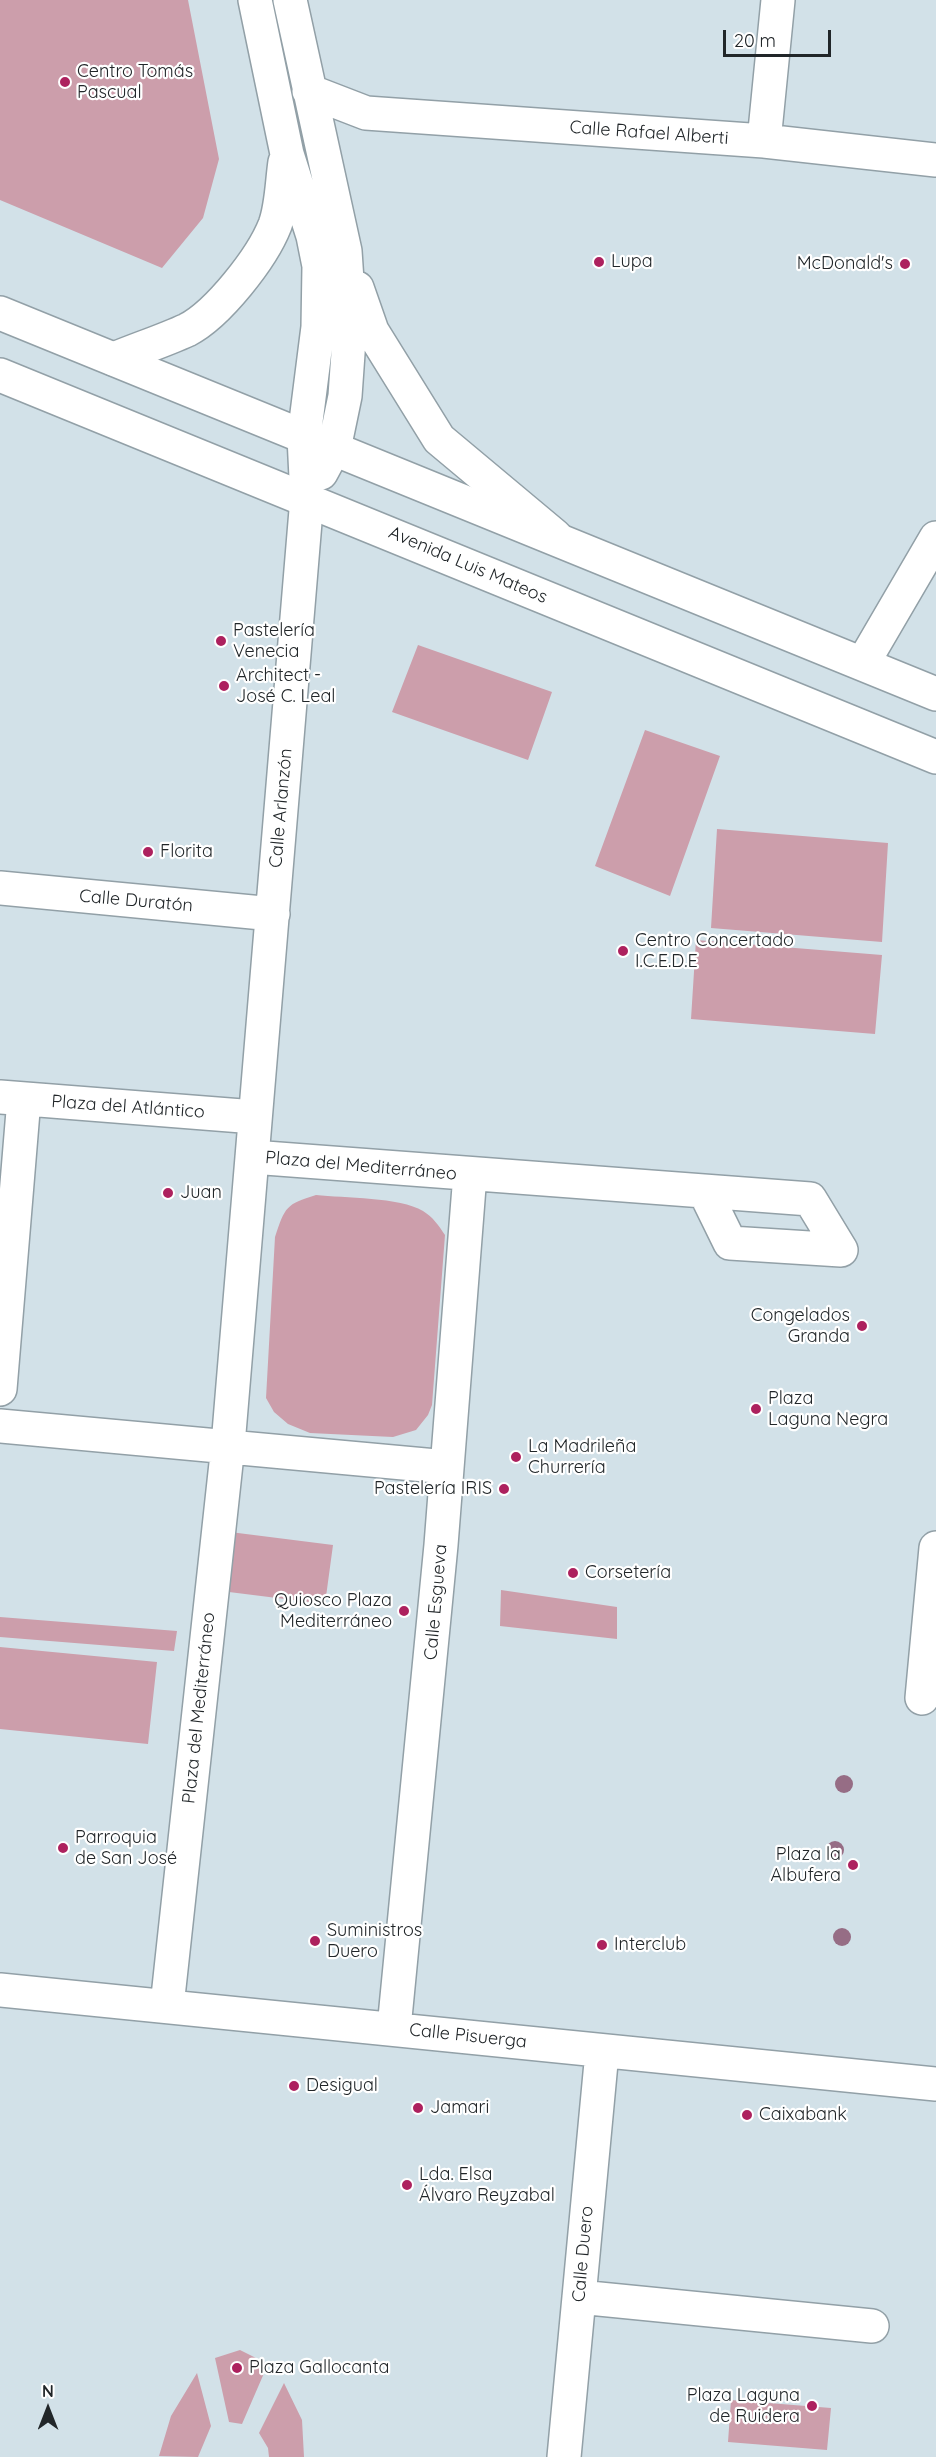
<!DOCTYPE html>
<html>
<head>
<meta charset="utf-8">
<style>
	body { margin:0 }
	#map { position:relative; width:936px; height:2457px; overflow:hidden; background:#d2e1e8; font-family:Quicksand,sans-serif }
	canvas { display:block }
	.north { position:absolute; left:18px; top:2379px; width:60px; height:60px; -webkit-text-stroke:4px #fff; paint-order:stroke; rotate:0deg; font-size:16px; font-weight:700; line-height:24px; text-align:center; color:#212629 }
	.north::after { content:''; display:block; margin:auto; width:21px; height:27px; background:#212629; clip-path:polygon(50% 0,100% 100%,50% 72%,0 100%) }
	.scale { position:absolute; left:723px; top:30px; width:108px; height:27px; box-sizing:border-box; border:3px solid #212629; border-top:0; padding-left:8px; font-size:18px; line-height:21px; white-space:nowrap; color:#212629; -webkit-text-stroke:4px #fff; paint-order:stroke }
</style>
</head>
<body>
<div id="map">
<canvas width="936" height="2457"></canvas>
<div class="north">N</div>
<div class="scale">20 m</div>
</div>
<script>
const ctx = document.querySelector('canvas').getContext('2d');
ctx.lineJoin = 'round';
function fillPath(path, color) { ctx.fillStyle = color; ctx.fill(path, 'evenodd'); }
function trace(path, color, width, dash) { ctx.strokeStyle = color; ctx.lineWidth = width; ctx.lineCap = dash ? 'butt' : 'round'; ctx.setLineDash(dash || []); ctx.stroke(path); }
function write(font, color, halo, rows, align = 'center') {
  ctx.font = font + ' Quicksand,sans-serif'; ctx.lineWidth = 4.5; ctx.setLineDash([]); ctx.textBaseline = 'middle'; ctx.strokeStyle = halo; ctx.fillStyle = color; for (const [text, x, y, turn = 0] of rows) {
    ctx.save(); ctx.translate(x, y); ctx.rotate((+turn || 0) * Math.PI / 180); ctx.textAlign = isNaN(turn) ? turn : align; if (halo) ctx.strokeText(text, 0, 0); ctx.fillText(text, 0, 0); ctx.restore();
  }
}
fillPath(new Path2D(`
	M0 0H188L219 159 203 218 162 268 0 200Z
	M418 645 552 692 528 760 392 712Z
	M645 730 720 756 670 896 595 866Z
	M717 829 888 843 882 942 711 928Z
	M696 940 882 955 875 1034 691 1019Z
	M316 1195C344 1198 400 1197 423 1211 433 1217 439 1226 445 1235L432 1405 428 1415 416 1430 393 1437 310 1433 288 1424 274 1412 266 1398 275 1237C285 1207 286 1204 316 1195Z
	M230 1532 333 1545 325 1604 221 1591Z
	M501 1590 617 1607V1639L500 1626Z
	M0 1617 177 1631 174 1651 0 1637Z
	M0 1647 157 1662 148 1744 0 1729Z
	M240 2350 268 2364 242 2424 229 2422 215 2358Z
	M197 2373 211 2426 198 2457 159 2456 171 2416Z
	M284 2383 302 2420 304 2457H269L268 2448 259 2433Z
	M731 2400 831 2408 827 2450 728 2442Z`), '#cc9eab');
const minor = new Path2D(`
	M290 0 345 251 350 325 345 396 334 449 321 473
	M309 91 366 113 764 141 936 160
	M764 141 778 0
	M357 288 372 331 439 439 555 536
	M114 359C138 349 163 341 187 330 218 314 262 258 275 225 282 206 282 182 285 162
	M863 663 936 538
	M0 888 273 914
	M0 1097 255 1117
	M252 1157 810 1199 841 1250 730 1243 705 1192
	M0 1389 24 1099
	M0 1426 447 1467
	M922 1698 936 1548
	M0 1990 936 2084
	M167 2006 228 1445 307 498 304 437 318 327 319 266 313 236 287 154 255 0
	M394 2028 441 1545 470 1174
	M579 2297 872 2326
	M564 2457 602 2052`);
const highway = new Path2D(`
	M0 313 936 694
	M0 375C313 500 623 632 936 757`);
trace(minor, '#92a0a7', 36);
trace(highway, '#92a0a7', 36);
trace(minor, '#fff', 33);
trace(highway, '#fff', 33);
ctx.fillStyle = '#966d85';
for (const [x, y] of [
	[844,1784],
	[835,1850],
	[842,1937]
]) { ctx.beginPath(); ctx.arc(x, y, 9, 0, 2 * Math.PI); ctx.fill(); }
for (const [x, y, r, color] of [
	[65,82,6,"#ad215e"],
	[599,262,6,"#ad215e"],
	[905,264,6,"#ad215e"],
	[221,641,6,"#ad215e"],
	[224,686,6,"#ad215e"],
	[148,852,6,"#ad215e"],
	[623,951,6,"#ad215e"],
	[168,1193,6,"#ad215e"],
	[862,1326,6,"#ad215e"],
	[756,1409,6,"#ad215e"],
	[516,1457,6,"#ad215e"],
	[504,1489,6,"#ad215e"],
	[573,1573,6,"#ad215e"],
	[404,1611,6,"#ad215e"],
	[63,1848,6,"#ad215e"],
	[853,1865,6,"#ad215e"],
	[315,1941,6,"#ad215e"],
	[602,1945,6,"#ad215e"],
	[294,2086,6,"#ad215e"],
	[418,2108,6,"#ad215e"],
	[747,2115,6,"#ad215e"],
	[407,2185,6,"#ad215e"],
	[237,2368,6,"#ad215e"],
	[812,2406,6,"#ad215e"]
]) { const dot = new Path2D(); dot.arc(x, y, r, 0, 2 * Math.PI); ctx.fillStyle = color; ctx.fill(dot); trace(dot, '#fff', 2); }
write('18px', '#212629', '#fff', [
	["Centro Tomás",77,72],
	["Pascual",77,93],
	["Lupa",611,262],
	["McDonald's",893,264,"right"],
	["Pastelería",233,631],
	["Venecia",233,652],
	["Architect -",236,676],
	["José C. Leal",236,697],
	["Florita",160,852],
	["Centro Concertado",635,941],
	["I.C.E.D.E",635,962],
	["Juan",180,1193],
	["Congelados",850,1316,"right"],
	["Granda",850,1337,"right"],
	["Plaza",768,1399],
	["Laguna Negra",768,1420],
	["La Madrileña",528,1447],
	["Churrería",528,1468],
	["Pastelería IRIS",492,1489,"right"],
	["Corsetería",585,1573],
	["Quiosco Plaza",392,1601,"right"],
	["Mediterráneo",392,1622,"right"],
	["Parroquia",75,1838],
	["de San José",75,1859],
	["Plaza la",841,1855,"right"],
	["Albufera",841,1876,"right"],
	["Suministros",327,1931],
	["Duero",327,1952],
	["Interclub",614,1945],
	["Desigual",306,2086],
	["Jamari",430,2108],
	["Caixabank",759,2115],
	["Lda. Elsa",419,2175],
	["Álvaro Reyzabal",419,2196],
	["Plaza Gallocanta",249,2368],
	["Plaza Laguna",800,2396,"right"],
	["de Ruidera",800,2417,"right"]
], 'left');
write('18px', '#212629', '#fff', [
	["Calle Rafael Alberti",649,133,4],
	["Avenida Luis Mateos",468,565,23],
	["Calle Arlanzón",281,808,-85],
	["Calle Duratón",136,901,5],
	["Plaza del Atlántico",128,1107,4],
	["Plaza del Mediterráneo",361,1166,5],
	["Calle Esgueva",436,1602,-85],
	["Plaza del Mediterráneo",199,1708,-84],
	["Calle Pisuerga",468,2036,6],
	["Calle Duero",583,2254,-85]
]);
</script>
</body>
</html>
